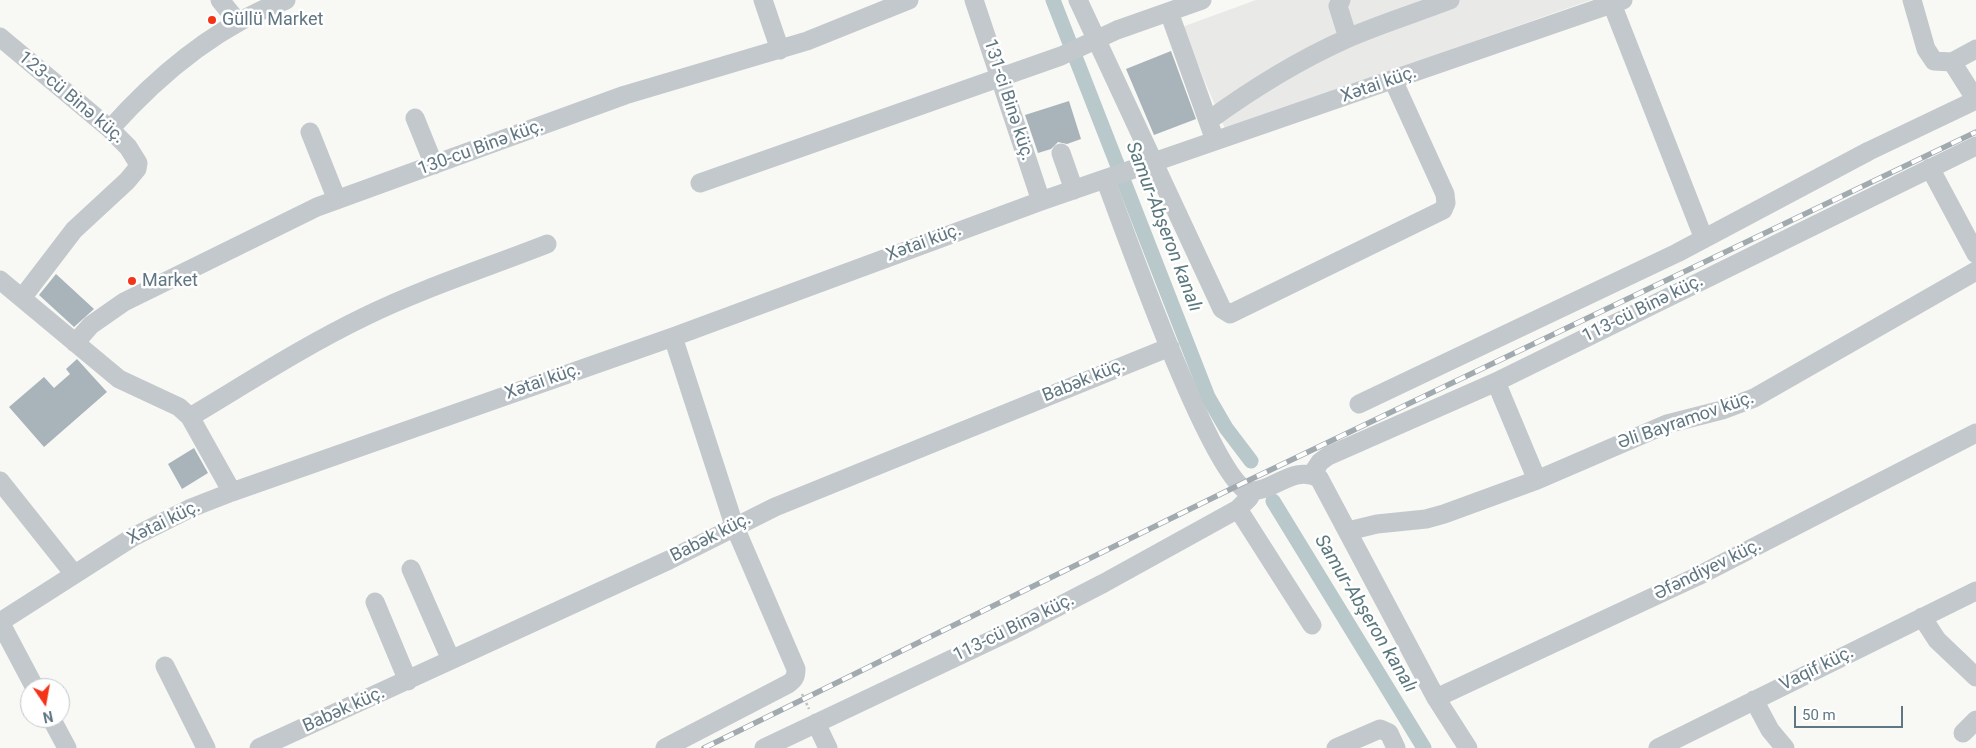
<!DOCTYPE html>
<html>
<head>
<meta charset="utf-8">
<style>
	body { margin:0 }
	#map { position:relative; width:1976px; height:748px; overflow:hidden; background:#f8f8f4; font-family:Roboto,sans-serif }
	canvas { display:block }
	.north { position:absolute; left:20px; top:678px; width:50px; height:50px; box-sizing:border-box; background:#fff; border:1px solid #bfc9cd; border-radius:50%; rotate:168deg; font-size:14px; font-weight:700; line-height:20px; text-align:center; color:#607783 }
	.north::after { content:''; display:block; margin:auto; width:18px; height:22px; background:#f53318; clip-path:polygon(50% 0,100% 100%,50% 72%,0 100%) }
	.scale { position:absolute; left:1794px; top:706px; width:109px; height:22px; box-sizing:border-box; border:2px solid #607783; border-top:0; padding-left:6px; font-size:15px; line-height:18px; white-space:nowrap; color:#607783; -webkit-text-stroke:4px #fff; paint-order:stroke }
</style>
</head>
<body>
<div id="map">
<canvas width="1976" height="748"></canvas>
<div class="north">N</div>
<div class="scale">50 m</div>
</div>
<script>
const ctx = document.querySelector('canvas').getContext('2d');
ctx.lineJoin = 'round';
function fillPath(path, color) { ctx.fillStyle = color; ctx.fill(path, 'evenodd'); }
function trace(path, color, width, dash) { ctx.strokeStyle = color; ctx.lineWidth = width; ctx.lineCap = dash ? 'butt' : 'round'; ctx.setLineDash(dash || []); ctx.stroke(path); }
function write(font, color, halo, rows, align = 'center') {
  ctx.font = font + ' Roboto,sans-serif'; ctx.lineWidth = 5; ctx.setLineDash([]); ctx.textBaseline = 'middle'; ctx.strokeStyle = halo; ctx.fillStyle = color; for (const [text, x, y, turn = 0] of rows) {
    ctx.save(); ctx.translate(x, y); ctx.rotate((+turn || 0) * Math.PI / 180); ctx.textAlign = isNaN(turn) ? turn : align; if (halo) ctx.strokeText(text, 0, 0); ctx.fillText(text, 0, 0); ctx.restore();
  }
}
fillPath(new Path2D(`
	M1256 0H1591L1225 129 1182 27Z`), '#e9e9e8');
trace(new Path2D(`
	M1053 0 1208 397 1226 428 1251 461
	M1273 501 1424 748`), '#b8c8cb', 15);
fillPath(new Path2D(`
	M1171 51 1196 119 1154 135 1126 69Z
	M1069 101 1081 139 1067 144 1058 142 1051 149 1038 153 1025 115Z
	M56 274 94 309 74 327 39 295Z
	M77 359 107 392 44 447 9 407 44 377 54 388 70 374 66 369Z
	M194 448 208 473 182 489 168 464Z`), '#a8b4ba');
trace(new Path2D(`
	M802 694 809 709`), '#bcc0c2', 2.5, [2.5, 2.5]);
trace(new Path2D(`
	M220 0 237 21
	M763 0 780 50
	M974 0 1041 201
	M1078 0 1222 309 1230 314 1443 210 1446 203 1445 194 1393 80
	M1341 0 1338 6 1348 38
	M1912 0 1926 49 1934 61 1952 62 1976 49
	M1612 4 1704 239
	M1169 12 1212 132
	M0 37 110 129 128 147 138 163 137 169 127 181 74 230 22 298
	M1952 62 1976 100
	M415 118 434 165
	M1208 121C1252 89 1297 61 1346 39 1380 24 1416 13 1450 0
	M110 129C159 74 216 26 286 0
	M310 132 337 200
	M1061 153 1074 190
	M1930 168 1976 254
	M1105 179C1125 231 1209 471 1247 491 1274 493 1292 464 1319 478L1436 698 1468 748
	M700 183 1061 56 1117 30 1202 0
	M0 280 119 379 179 407 190 417 232 492
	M75 343 91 325 124 302 317 207 625 95 807 41 909 0
	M1496 382 1537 480
	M1359 404 1677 253 1869 151 1976 100
	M190 417C247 383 304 346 364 317 423 288 486 268 547 244
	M1312 474 1320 462 1328 456 1496 382 1976 146
	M0 481 74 574
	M1238 509 1312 625
	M1348 531 1377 524 1426 519 1444 514 1537 480 1667 424 1722 410 1754 398 1976 271
	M411 569 451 660
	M375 602 408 681
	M1922 617 1937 640 1976 677
	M0 622 133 537 191 508 232 492 673 337 1041 201 1623 0
	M0 622 35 688
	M165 666 206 748
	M1436 698 1698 576 1976 433
	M1754 700 1770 730 1785 748
	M51 718 67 748
	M816 723 828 748
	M1963 733 1976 720
	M259 748 669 560 775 507 1170 347
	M665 748 788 684C794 680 796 677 796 669L734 525 673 337
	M764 748 1011 631 1104 583 1238 509 1249 498 1253 491
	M1336 748 1380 729 1389 733 1396 748
	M1658 748 1976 591`), '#c2c8cb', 19);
const rail = new Path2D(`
	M704 748 1239 485 1976 132`);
trace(rail, '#a1aaaf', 5.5);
trace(rail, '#fff', 4, [11]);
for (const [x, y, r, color] of [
	[212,20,5,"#f53318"],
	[132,281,5,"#f53318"]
]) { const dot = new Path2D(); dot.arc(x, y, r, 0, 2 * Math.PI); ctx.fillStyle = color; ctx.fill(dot); trace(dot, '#fff', 2); }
write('18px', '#607783', '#fff', [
	["Güllü Market",222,20],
	["Market",142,281]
], 'left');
write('18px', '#607783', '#fff', [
	["Xətai küç.",1379,85,-19],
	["123-cü Binə küç.",71,98,40],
	["131-ci Binə küç.",1008,100,72],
	["130-cu Binə küç.",481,148,-20],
	["Xətai küç.",924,243,-20],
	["113-cü Binə küç.",1643,309,-26],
	["Babək küç.",1084,381,-22],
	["Xətai küç.",543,382,-19],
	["Əli Bayramov küç.",1686,421,-19],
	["Xətai küç.",164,523,-26],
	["Babək küç.",711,538,-27],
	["Əfəndiyev küç.",1708,570,-26],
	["113-cü Binə küç.",1014,628,-26],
	["Vaqif küç.",1817,669,-26],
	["Babək küç.",344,710,-24]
]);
write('italic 19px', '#5a787d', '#fff', [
	["Samur-Abşeron kanalı",1163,227,69],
	["Samur-Abşeron kanalı",1365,614,59]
]);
</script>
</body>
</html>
